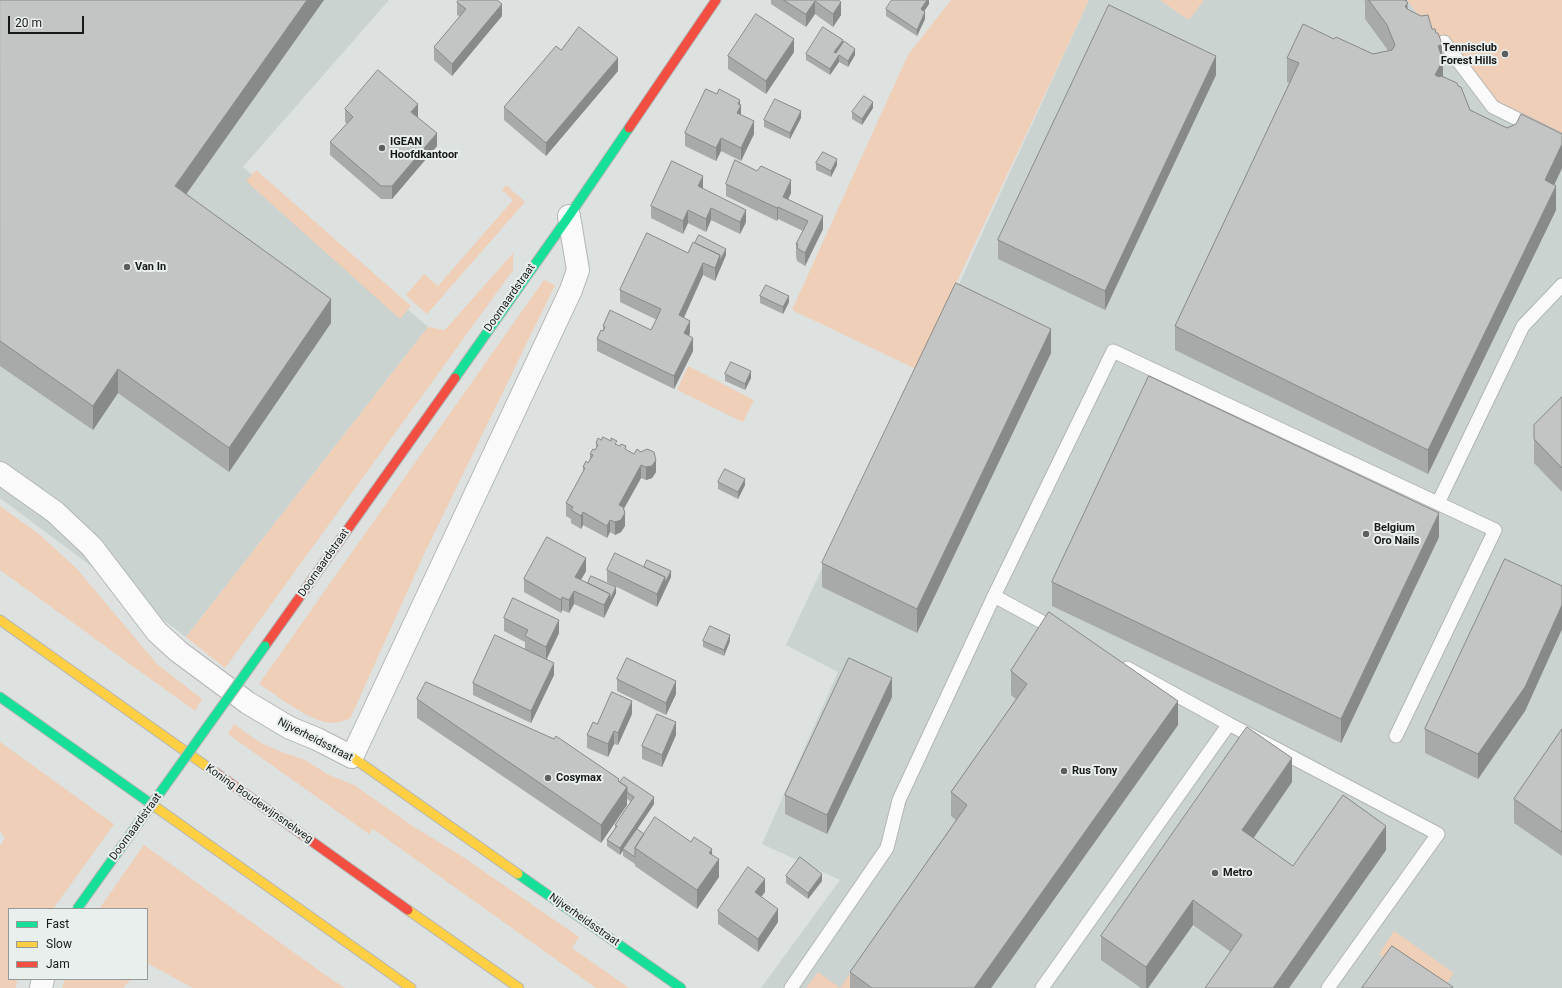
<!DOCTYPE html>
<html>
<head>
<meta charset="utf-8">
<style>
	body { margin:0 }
	#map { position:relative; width:1562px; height:988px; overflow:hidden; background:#dde1df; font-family:Roboto,sans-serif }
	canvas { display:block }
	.legend { position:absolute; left:8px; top:908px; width:140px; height:72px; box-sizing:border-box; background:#e9efed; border:1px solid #959998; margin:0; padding:5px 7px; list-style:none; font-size:12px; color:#171919 }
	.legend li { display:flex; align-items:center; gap:8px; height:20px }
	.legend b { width:20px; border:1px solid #959998 }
	.scale { position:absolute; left:8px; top:16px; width:76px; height:18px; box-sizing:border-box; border:2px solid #171919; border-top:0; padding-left:5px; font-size:12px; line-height:14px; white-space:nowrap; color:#171919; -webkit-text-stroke:3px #e9efed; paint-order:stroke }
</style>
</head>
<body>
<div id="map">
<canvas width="1562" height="988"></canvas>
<ul class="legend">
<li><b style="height:5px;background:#16e098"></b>Fast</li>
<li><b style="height:5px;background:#ffcf43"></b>Slow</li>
<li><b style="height:5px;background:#f24e42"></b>Jam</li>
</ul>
<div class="scale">20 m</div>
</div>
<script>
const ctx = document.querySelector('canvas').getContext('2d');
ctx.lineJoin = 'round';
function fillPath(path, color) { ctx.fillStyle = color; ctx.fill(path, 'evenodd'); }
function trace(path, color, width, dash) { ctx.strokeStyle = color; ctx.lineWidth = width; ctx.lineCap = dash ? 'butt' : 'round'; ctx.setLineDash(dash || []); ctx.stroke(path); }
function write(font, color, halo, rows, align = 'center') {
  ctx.font = font + ' Roboto,sans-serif'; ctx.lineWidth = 4; ctx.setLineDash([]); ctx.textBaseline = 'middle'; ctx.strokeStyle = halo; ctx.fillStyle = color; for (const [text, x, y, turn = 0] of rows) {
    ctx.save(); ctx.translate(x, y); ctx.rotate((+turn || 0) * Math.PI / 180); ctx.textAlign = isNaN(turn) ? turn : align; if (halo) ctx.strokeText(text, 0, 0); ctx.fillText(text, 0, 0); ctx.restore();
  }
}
fillPath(new Path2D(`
	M0 0H389L243 167 428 327 186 637 0 498Z
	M1089 0H1160L1189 20 1202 0H1407L1490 109 1562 145V988H761L840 880 762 844 838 672 786 645 916 369 959 284Z`), '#cad3d0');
fillPath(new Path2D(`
	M951 0H1089L916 369 792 310 908 55Z
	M1160 0H1204L1189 20Z
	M1407 0H1562V145L1490 109Z
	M256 170 411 306 400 319 246 181Z
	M506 185 525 202 427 314 406 295 424 274 438 286 513 200 502 190Z
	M513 253V270L225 668 186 637 428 327 445 330Z
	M544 280 555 285 425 552 350 719C344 720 338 723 332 723 310 722 278 696 259 684Z
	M688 366 754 400 743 422 677 390Z
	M0 506 40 535 77 569 157 664 202 699 195 711 0 570Z
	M234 724 259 742 279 751 305 760 329 775 354 785 414 827 460 855 579 937 572 948 629 988H596L373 829 369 834 228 734Z
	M0 742 114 824 53 909H9V979H17L16 988H0V846L5 838 0 831Z
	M144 845 331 979 345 988H193L147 963V909H99Z
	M1394 931 1454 973 1444 988H1427L1379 954Z
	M867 949 874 954 850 988H806L818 972 840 988Z
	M65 979H131L123 988H62Z`), '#efcfb7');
const lane = new Path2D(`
	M1444 42 1493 107 1562 141
	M1438 503 1523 326 1562 285
	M994 596 1057 630
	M1127 668 1229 724
	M791 988 887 848 899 800 994 596 1113 351 1495 530 1396 736
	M1042 988 1229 724 1438 834 1328 988`);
const street = new Path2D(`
	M0 473 55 512 92 547 157 632 179 652 248 703 290 728 317 739 352 757 571 290 578 270 569 216
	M41 988 43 979`);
const fast = new Path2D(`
	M455 378 569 216 629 128
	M0 697 157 808
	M518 874 681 988`);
const slow = new Path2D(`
	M0 620 216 773
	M352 757 518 874
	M157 808 411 988
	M408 910 519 988`);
const jam = new Path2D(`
	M629 128 716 0
	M265 646 455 378
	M216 773 408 910`);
trace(lane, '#b3b6b5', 15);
trace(street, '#b3b6b5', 24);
trace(fast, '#b3b6b5', 11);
trace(slow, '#b3b6b5', 11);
trace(jam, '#b3b6b5', 11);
trace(lane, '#fafafa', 13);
trace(street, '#fafafa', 22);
trace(fast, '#16e098', 9);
trace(slow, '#ffcf43', 9);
trace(jam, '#f24e42', 9);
const fastBridge = new Path2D(`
	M77 909 265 646`);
trace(fastBridge, '#b3b6b5', 11, []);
trace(fastBridge, '#16e098', 9);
fillPath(new Path2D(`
	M0 0 187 194 331 323 229 472 118 393 93 430 0 366Z
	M771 0H838L841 15 833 27 815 14 806 27 771 4Z
	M929 0V4L924 11 925 19 917 36 886 16V9Z
	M1364 0H1407L1408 9 1442 59 1443 76 1458 86 1470 110 1507 128 1562 134V168L1554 185 1556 210 1428 474 1175 350V326L1290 83 1287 82V58L1334 39 1373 54 1388 51 1387 49 1365 19V1Z
	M457 2 502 16 452 76 434 60V47L460 17 457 15Z
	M843 43 855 55 848 67 839 62 830 75 806 60V54Z
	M561 50 618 71 546 156 504 120V107Z
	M794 52 766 94 728 69V56Z
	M1216 75 1105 310 998 259V240Z
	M740 105 741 115 754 134 741 161 721 151 716 161 685 146V133Z
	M873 108 862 125 852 119V112Z
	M345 109 418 117H417L437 146 392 199H381L330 155V142L347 124 345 122Z
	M801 118 790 139 764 127V120Z
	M816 163 837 165 831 177 816 170Z
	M726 184 791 193 788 200 823 229 805 266 797 261 796 256V244L803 231 778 219 777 221 726 196Z
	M703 189 746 222 740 234 711 220 706 232 688 223 683 234 651 218V206Z
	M688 253 726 255 715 281 703 275 684 318 690 333 689 336 693 351 674 389 597 351V339L603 331V326L651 330 657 320 620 302V290Z
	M760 296 789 302 783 314 760 303Z
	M1051 353 917 633 822 587V563Z
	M725 374 751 378 745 390 725 381Z
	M1562 397V492L1534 463V425Z
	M601 440 617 445 626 450 656 472 652 478 646 480 641 478 624 509 625 526 621 532 615 535 610 532 607 538 583 525 581 529 571 523V519L566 516V503L583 473V467L588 463 590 459V454L595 450 596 449V443Z
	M718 482 745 485 738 499 718 489Z
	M1439 537 1341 743 1052 606V582Z
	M644 567 671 577 657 607 607 582V570Z
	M586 571 581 580 588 583 616 593 604 618 574 604 569 613 562 610 561 613 524 592V579Z
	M1562 586V629L1525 711 1478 779 1425 753V729Z
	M504 618 559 633 547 659 554 675 531 723 473 695V683L525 649V642L504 631Z
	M703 641H730L724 656 703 647Z
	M1011 671 1178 725 991 988H850V972L956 820 951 816V792L1016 699 1011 695Z
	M617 679 676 694 666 715 617 691Z
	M892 697 827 834 785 814V795Z
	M417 699 619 782 654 804 631 838 644 834 691 842 712 854 719 877 697 909 635 866V864L623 856V850L620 855 607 846V840L615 828V825L631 802 627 799V805L601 843 417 718Z
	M632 714 618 745 614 744 608 757 587 748V735L597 724Z
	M1562 729V856L1514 823V799Z
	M676 735 662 767 642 759V746Z
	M1292 782 1253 838 1293 866 1386 850 1289 988H1205L1231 952 1193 925 1148 988H1141L1101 960V936Z
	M786 876 822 881 808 899 786 883Z
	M765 892 761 897 778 922 758 952 718 924V911Z`), '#a8a9a9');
fillPath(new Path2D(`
	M307 0H324L175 210V186Z
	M927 0H929V4L921 16V9Z
	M1404 0H1407L1408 27Z
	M815 1V14L806 27V14Z
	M841 2V15L833 27V14Z
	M502 4V16L452 76V64Z
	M925 12V19L917 36V30Z
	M794 39V52L766 94V81Z
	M843 40V46L834 59V52Z
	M1442 44V61L1443 60V84L1435 75 1438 46Z
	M855 49V55L848 67V61Z
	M839 55V62L830 75V69Z
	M1216 56V75L1105 310V291Z
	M618 58V71L546 156V143Z
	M740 100V106L741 105V118L737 113 738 104Z
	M873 102V108L862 125V119Z
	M418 104V117L411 125V112Z
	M801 111V118L790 139V133Z
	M754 121V134L741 161V148Z
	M437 133V146L392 199V186Z
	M721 138V151L716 161V148Z
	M1562 144V168L1545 205V180Z
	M837 159V165L831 177V171Z
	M703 176V189L698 186Z
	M791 180V193L783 209V197Z
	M1556 186V210L1428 474V450Z
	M778 207V219L777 221V208Z
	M711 208V220L706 232V219Z
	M688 210V223L683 234V221Z
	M746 210V222L740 234V222Z
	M823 216V229L805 266V253Z
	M726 249V255L715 281V268L720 255Z
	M703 263V275L679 328V315Z
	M789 296V302L783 314V307Z
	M331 299V323L229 472V448Z
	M690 321V333L684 346V333Z
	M1051 329V353L917 633V609Z
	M693 338V351L674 389V376Z
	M118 369V393L93 430V406Z
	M751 371V378L745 390V384Z
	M656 460V472L652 478 646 480V467Z
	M641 465V478L619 517V505Z
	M745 479V485L738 499V492Z
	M583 512V525L581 529V516Z
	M625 513V526L621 532 615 535V522Z
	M1439 513V537L1341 743V719Z
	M610 520V532L607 538V526Z
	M586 558V571L575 590V577Z
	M671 571V577L657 607V594L665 577Z
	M616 587V593L604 618V605L610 594Z
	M574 591V604L569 613V600Z
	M562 597V610L561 613V600Z
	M1562 605V629L1525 711 1478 779V754Z
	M559 620V633L546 660V647Z
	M730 635V641L724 656V650Z
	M554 663V675L531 723V711Z
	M892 678V697L827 834V815Z
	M676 681V694L666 715V703Z
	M632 701V714L618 745V733Z
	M1178 701V725L991 988H974Z
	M676 722V735L662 767V755Z
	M614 731V744L608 757V744Z
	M1292 758V782L1242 855V830Z
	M627 787V805L601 843V825Z
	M654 797V804L620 855V848Z
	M1386 826V850L1289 988H1273Z
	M712 849V867L709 853Z
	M719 859V877L697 909V890Z
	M822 874V881L808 899V893Z
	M765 879V892L755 905V892Z
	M1193 900V925L1148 988H1146V967Z
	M778 909V922L758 952V939Z`), '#888a89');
const building = new Path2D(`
	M0 0H307L175 186 331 299 229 448 118 369 93 406 0 341Z
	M459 0H497L502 4 452 64 434 47 466 9 457 2Z
	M784 0H838L841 2 833 14 815 1 806 14Z
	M892 0H927L921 9 925 12 917 30 886 9Z
	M1369 0H1405L1408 3 1405 6 1407 9 1421 16 1428 15 1432 29H1435L1436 33H1438L1442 44 1438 46 1443 60 1435 75 1439 77 1441 76 1457 83 1458 86 1461 87 1470 110 1507 128 1516 124 1521 114 1562 134V144L1545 180 1556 186 1428 450 1175 326 1299 63 1287 58 1303 24 1334 39 1336 37 1373 54 1392 50 1395 45 1387 25Z
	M1109 5 1216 56 1105 291 998 240Z
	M756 14 794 39 766 81 728 56Z
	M579 27 618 58 546 143 504 107 556 46 561 50Z
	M823 27 843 40 834 52 836 53 844 41 855 49 848 61 839 55 830 69 806 54Z
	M378 70 418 104 411 112 437 133 392 186H381L330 142 353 117 345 109Z
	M706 89 717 94 719 89 740 100 738 104 741 105 737 113 754 121 741 148 721 138 716 148 685 133Z
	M864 96 873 102 862 119 852 112Z
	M775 99 801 111 790 133 764 120Z
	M823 152 837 159 831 171 816 163Z
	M735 160 757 171 761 166 791 180 783 197 823 216 805 253 797 248 798 244H796L808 221 778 207 777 208 726 184Z
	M672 161 703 176 698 186 746 210 740 222 711 208 706 219 688 210 683 221 651 206Z
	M647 233 688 253 693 242 720 255 715 268 703 263 679 315 690 321 684 333 693 338 674 376 597 339 601 330 603 331 605 327 603 326 610 310 651 330 656 320 661 309 620 290Z
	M699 235 726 249 720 261V255L695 243Z
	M956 283 1051 329 917 609 822 563Z
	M766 285 789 296 783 307 760 296Z
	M731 362 751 371 745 384 725 374Z
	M1149 376 1439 513 1341 719 1052 582Z
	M1562 397V468L1534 439V425Z
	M603 437 611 441V438L617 441 615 444 620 446 621 444 626 446 625 449 634 454 637 449 641 452 647 449 654 452 656 460 652 466 646 467 641 465 619 505 623 507 625 513 621 520 615 522 610 520 607 526 583 512 581 516 571 510 573 507 566 503 585 468 583 467 586 461 588 463 593 455 590 454 593 449 595 450 598 445 596 443 598 438 601 440Z
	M725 469 745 479 738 492 718 482Z
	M547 537 586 558 575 577 610 594 604 605 574 591 569 600 562 597 561 600 524 579Z
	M615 553 665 577 657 594 607 570Z
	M1505 559 1562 586V605L1525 687 1478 754 1425 729Z
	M647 560 671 571 665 583V577L644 567Z
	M591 576 616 587 610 600V594L588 583Z
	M513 598 559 620 546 647 525 636 528 630 504 618Z
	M1049 612 1178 701 974 988H872L850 972 967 805 951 792 1027 684 1011 671Z
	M710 626 730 635 724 650 703 641Z
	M495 635 554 663 531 711 473 683Z
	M627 658 676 681 666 703 617 679Z
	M849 658 892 678 827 815 785 795Z
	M426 682 554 739 556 736 619 779 618 781 627 787 601 825 417 699Z
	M612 692 632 701 618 733 614 731 608 744 587 735 593 722 597 724Z
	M657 714 676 722 662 755 642 746Z
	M1247 727 1292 758 1242 830 1293 866 1343 795 1386 826 1273 988H1205L1242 935 1193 900 1146 967 1101 936Z
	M1562 729V832L1514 799Z
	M624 777 654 797 620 848 607 840 617 826 615 825 634 797 627 792V787L620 782Z
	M655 817 691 842 694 837 712 849 709 853 719 859 697 890 635 848Z
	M637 829 644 834 635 848V857L623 849Z
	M800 857 822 874 808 893 786 876Z
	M748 867 765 879 755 892 778 909 758 939 718 911Z
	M1392 946 1453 987 1452 988H1362Z`);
fillPath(building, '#c3c5c4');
trace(building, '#888a89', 1);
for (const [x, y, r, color] of [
	[1505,54,4,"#5c5f5e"],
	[382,148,4,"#5c5f5e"],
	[127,267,4,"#5c5f5e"],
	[1366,534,4,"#5c5f5e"],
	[1064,771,4,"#5c5f5e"],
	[548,778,4,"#5c5f5e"],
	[1215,873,4,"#5c5f5e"]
]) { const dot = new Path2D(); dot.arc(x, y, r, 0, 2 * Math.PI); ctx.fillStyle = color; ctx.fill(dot); trace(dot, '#e9efed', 1.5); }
write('bold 11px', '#171919', '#e9efed', [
	["Tennisclub",1497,48,"right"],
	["Forest Hills",1497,61,"right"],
	["IGEAN",390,142],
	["Hoofdkantoor",390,155],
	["Van In",135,267],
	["Belgium",1374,528],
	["Oro Nails",1374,541],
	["Rus Tony",1072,771],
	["Cosymax",556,778],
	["Metro",1223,873]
], 'left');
write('11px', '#171919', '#e9efed', [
	["Doornaardstraat",510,298,-55],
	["Doornaardstraat",324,563,-55],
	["Nijverheidsstraat",315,740,27],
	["Koning Boudewijnsnelweg",259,804,35],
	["Doornaardstraat",136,827,-54],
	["Nijverheidsstraat",584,920,35]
]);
</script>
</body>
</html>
